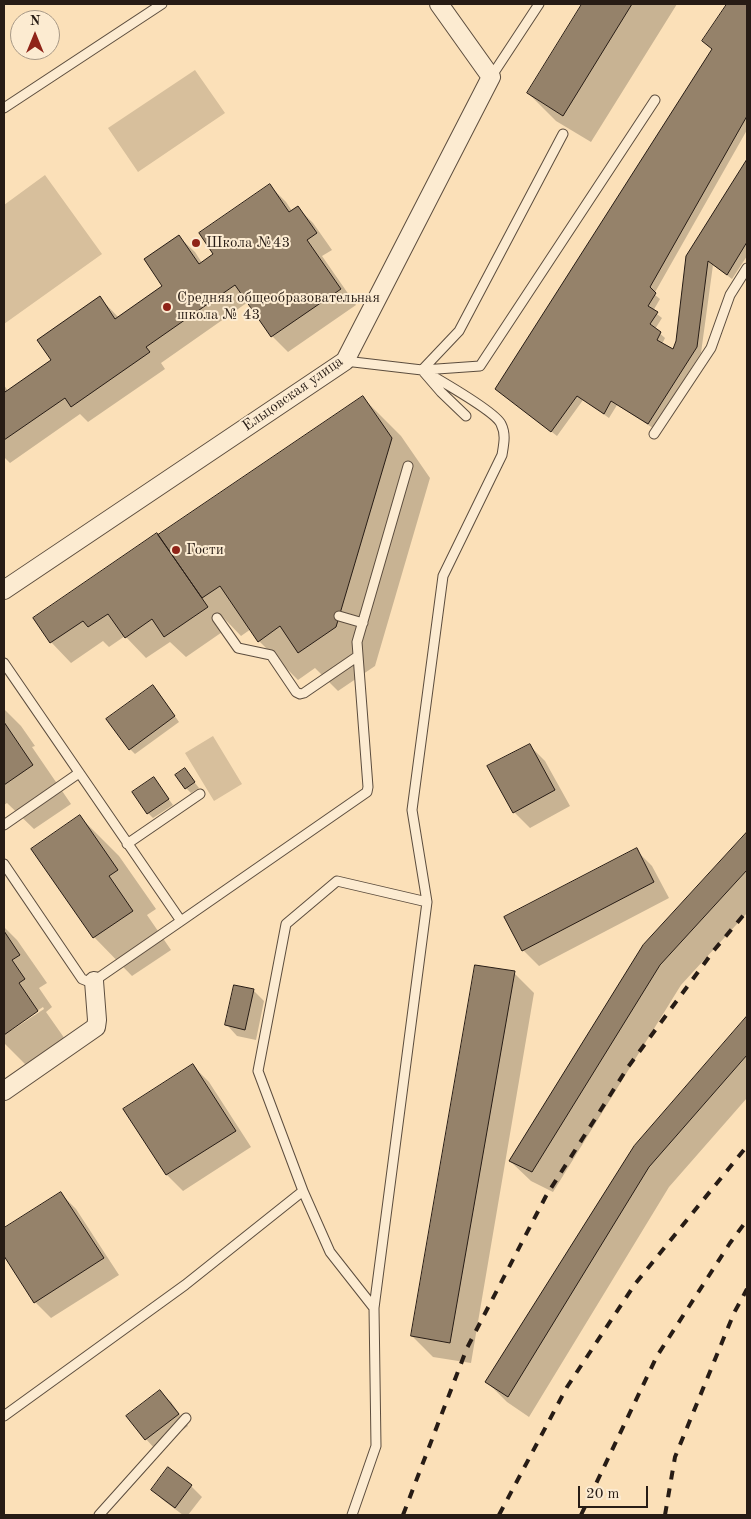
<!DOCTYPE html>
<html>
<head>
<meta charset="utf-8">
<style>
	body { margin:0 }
	#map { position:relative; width:751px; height:1519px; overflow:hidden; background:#fbe0b8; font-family:"Old Standard TT",serif }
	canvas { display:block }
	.frame { position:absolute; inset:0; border:5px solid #271c15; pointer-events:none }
	.north { position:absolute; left:10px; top:10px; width:50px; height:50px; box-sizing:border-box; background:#fcebd1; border:1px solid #a79886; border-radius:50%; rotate:0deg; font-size:14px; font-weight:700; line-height:20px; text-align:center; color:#271c15 }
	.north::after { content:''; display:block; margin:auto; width:18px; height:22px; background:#8f2418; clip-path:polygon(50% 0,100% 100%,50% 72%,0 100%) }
	.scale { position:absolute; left:578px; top:1486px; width:70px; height:22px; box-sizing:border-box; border:2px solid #271c15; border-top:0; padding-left:6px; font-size:15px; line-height:18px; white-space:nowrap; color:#271c15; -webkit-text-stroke:4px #fcebd1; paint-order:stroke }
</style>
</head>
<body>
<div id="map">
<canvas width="751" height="1519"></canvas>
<div class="frame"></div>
<div class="north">N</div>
<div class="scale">20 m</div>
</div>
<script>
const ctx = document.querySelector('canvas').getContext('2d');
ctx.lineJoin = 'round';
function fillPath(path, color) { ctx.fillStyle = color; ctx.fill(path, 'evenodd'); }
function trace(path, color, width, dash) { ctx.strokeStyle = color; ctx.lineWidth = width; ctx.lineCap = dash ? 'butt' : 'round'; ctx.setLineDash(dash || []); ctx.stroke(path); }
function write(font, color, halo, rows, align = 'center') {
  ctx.font = font + ' "Old Standard TT",serif'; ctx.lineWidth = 4; ctx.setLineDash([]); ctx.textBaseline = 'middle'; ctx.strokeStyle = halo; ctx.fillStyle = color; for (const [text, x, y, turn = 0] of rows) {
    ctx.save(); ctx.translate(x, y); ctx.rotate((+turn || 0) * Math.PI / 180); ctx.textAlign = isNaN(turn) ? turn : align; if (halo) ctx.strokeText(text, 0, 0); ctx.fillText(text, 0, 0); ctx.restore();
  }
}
fillPath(new Path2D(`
	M195 70 225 113 138 172 108 128Z
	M45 175 102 254 4 324V205Z
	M213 736 242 784 214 801 185 753Z`), '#d7bf9c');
fillPath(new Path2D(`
	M584 4H677L591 142 556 121 528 93Z
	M729 4H747V130L654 294 660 299 653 311 662 318 655 329 665 338 662 344 674 351 677 342 687 256 747 161V256L732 279 713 265 701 353 653 428 617 405 609 418 583 400 557 436 497 389 713 50 703 41Z
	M270 186 286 202 292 211 297 207 313 223 332 250 322 256 356 305 288 352 272 336 248 302 161 363 165 369 88 422 80 414 10 463 4 457V385L8 391 53 360 100 298 119 318 164 286 179 237 195 252 202 263 215 254Z
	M362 397 401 436 430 478 375 666 338 691 315 668 298 680 259 641 251 629 241 636 219 613 218 614 228 628 186 657 170 642 146 658 125 636 109 647 103 641 71 663 51 642 34 618 159 536Z
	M158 692 179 722 135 754 130 749Z
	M4 709 21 726 35 746 32 747 71 804 34 829 7 803 4 805Z
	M529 745 545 761 570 806 530 828 514 812Z
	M185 770 199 788 191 793 186 788Z
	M154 779 173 805 153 818 148 813Z
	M80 817 119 856 156 909 147 915 171 950 132 976 94 937Z
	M747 834V913L681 985 553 1192 531 1181 510 1161 644 946Z
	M636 850 652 866 669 898 539 966 523 950Z
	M4 927 17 940 47 983 39 988 52 1007 46 1012 65 1039 26 1065 4 1043ZM43 1007 44 1009 12 1030 10 1029Z
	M514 973 534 993 471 1363 433 1357 412 1336Z
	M253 990 264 1001 256 1040 237 1036 227 1025Z
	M747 1018V1098L669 1187 529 1417 507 1402 487 1382 635 1147Z
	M193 1066 209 1082 251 1147 183 1191 167 1175 125 1109Z
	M60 1193 76 1209 119 1275 51 1318 35 1302 4 1253V1230Z
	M160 1392 171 1402 188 1426 156 1450 146 1439Z
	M191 1486 202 1497 188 1515H183L163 1500 153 1490Z`), '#0003');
const building = new Path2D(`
	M582 4H632L563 116 527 93Z
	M727 4H747V116L650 287 656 293 648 306 658 312 650 324 661 332 657 340 673 349 676 341 686 256 747 159V242L727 275 708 261 697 347 648 424 611 401 604 414 577 396 551 432 495 389 712 49 702 41Z
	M270 184 289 212 298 206 317 233 307 240 341 289 271 337 235 285 146 347 150 352 71 407 65 398 4 440V390L5 392 51 360 37 340 100 296 115 319 162 286 144 259 179 235 199 264 213 254 199 233Z
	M363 396 392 438 336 627 298 653 280 626 258 642 220 586 202 598 158 535Z
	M157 533 208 607 164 637 152 619 125 638 108 614 88 627 83 621 50 643 33 618Z
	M153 685 175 716 129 750 106 719Z
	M4 722 33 765 4 785Z
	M530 744 555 790 513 813 487 766Z
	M185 768 195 782 185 789 175 775Z
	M154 777 169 799 147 814 132 792Z
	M80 815 118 870 109 876 133 911 93 938 31 849Z
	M747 832V870L660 965 532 1172 509 1161 643 945Z
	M637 848 654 882 522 951 504 917Z
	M4 931 20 955 12 960 25 979 19 983 38 1011 4 1035Z
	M475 965 515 971 450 1343 411 1336Z
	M234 985 254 989 245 1030 225 1025Z
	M747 1016V1055L649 1167 508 1397 485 1382 634 1146Z
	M193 1064 236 1131 166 1175 123 1109Z
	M61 1192 104 1258 34 1303 4 1256V1228Z
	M160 1390 179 1414 145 1440 126 1416Z
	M168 1467 192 1485 175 1508 151 1490Z`);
fillPath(building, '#95826a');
trace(building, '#271c15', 1);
const lane = new Path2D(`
	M491 77 539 4
	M4 108 162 4
	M345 361 422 370 441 392 466 416
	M422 370C436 378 496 412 501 424 506 434 504 443 502 455L443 576 412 810 427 902 337 881 286 924 258 1071 303 1191 330 1252 374 1308 427 902
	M422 370 459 331 563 134
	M423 370 480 366 655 100
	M654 434 711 348 730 295 747 268
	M339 616 363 623
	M217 618 238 648 271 655 296 692 300 694 304 693 358 656
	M4 663 181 921 367 792 368 787 357 642 408 466
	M4 825 79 773
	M127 844 200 794
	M4 864 82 979 87 981H94L181 921
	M4 1416 185 1285 303 1191
	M99 1515 186 1418
	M352 1515 376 1446 374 1308`);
const street = new Path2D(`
	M4 590 345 361 491 77 439 4
	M4 1091 96 1027 97 1020 94 981`);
trace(lane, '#5c4d3e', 11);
trace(street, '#5c4d3e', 20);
trace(lane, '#fcebd1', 9);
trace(street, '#fcebd1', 18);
trace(new Path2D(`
	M403 1515 467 1348 546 1196 628 1067 715 949 747 911
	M499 1515 567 1387 635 1284 747 1146
	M581 1515 657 1356 730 1243 747 1220
	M665 1515 675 1457 734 1313 747 1289`), '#271c15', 4, [9, 9]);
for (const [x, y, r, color] of [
	[196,243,5,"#8f2418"],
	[167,307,5,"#8f2418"],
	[176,550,5,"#8f2418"]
]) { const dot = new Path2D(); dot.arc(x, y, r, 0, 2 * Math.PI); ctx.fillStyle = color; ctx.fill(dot); trace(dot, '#fcebd1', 2); }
write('15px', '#271c15', '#fcebd1', [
	["Школа №43",206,243],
	["Средняя общеобразовательная",177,298],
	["школа № 43",177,315],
	["Гости",186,550]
], 'left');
write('15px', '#271c15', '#fcebd1', [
	["Ельцовская улица",293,394,-35]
]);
</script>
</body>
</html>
